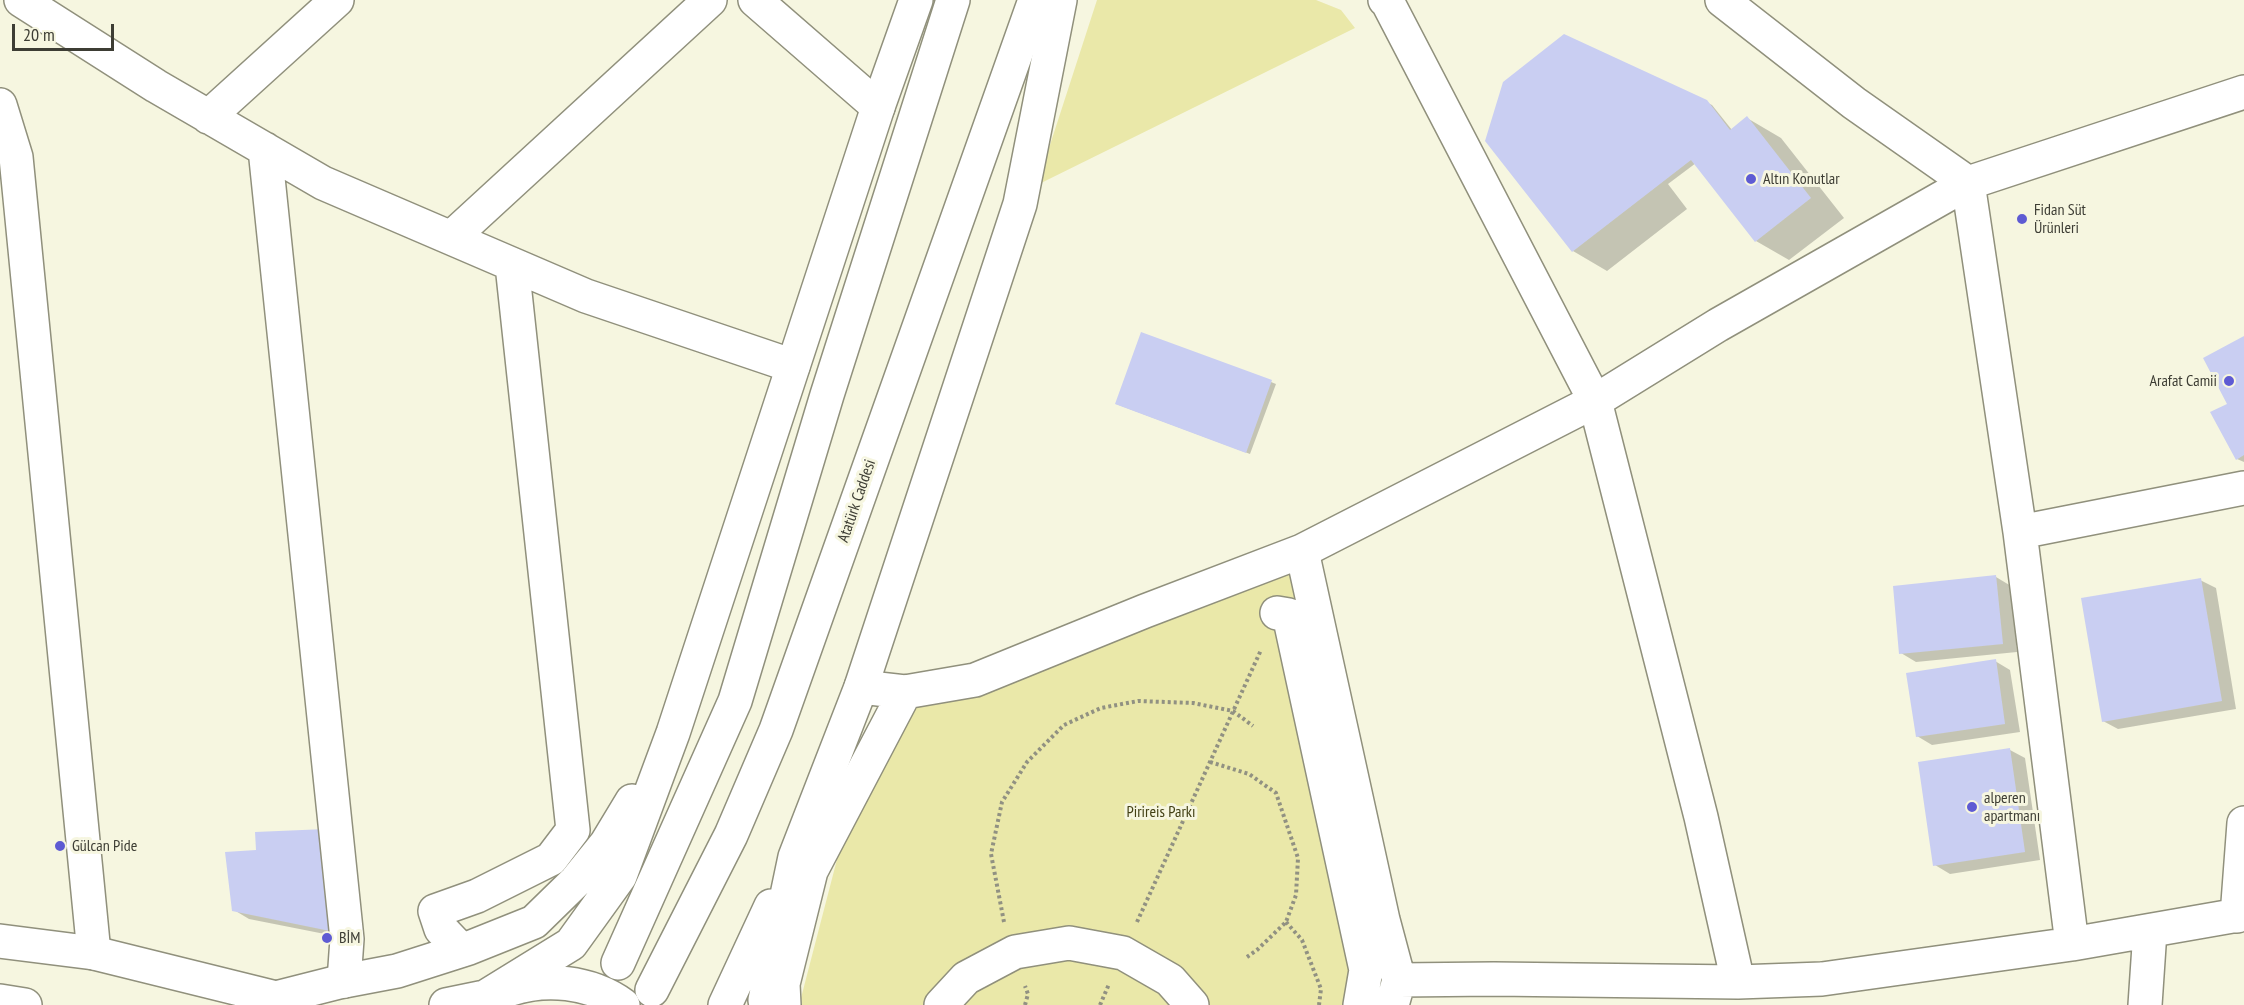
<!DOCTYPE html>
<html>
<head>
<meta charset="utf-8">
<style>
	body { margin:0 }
	#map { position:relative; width:2244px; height:1005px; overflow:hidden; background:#f6f6e0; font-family:"PT Sans Narrow",sans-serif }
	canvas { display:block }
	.scale { position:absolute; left:12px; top:24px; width:102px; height:27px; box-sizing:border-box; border:3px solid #3d3d34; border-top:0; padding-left:8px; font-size:18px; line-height:21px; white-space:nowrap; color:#3d3d34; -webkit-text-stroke:4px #f6f6e0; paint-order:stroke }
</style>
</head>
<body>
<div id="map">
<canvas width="2244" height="1005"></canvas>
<div class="scale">20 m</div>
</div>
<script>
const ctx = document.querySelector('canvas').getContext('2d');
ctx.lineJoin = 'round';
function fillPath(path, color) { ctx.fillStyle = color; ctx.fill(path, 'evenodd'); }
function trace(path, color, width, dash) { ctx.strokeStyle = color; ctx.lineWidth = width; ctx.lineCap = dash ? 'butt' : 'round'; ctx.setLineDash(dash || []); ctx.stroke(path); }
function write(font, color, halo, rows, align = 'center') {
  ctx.font = font + ' "PT Sans Narrow",sans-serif'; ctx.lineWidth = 6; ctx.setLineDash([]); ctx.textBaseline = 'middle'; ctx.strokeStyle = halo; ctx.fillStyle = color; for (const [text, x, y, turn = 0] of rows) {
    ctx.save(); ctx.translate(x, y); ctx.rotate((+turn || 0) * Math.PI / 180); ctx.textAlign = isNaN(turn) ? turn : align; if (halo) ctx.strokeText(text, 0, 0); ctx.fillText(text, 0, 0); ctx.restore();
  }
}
fillPath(new Path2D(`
	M1097 0H1316L1341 10 1355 28 1037 185Z
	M1302 551 1391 1005H802L801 998 841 844 876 722Z`), '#eae8a9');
fillPath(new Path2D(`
	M1706 102 1712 105 1732 130 1747 118 1781 138 1844 218 1789 260 1756 241 1696 163 1668 184 1687 209 1607 271 1573 251 1530 195Z
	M2244 338V462L2237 459 2229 404Z
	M1271 382 1276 384 1250 454 1116 404Z
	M1996 577 2011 586 2017 652 1916 662 1901 653Z
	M2200 580 2216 588 2236 709 2118 729 2103 721Z
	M1995 661 2010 670 2020 732 1932 745 1917 736Z
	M2010 750 2025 758 2040 860 1950 874 1935 865Z
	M226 853 345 938 249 919 234 910Z`), '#0003');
fillPath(new Path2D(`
	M1564 34 1707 100 1730 130 1747 116 1811 198 1755 242 1691 160 1572 252 1485 141 1503 82Z
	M1141 332 1272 380 1246 453 1115 404Z
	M2244 336V455L2236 460 2210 412 2227 404 2203 358Z
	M1996 575 2003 644 1899 654 1893 586Z
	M2201 578 2222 701 2102 722 2081 598Z
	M1996 659 2005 724 1916 737 1906 673Z
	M2010 748 2025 852 1933 866 1918 762Z
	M326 829 330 931 232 911 225 852 256 850 255 832Z`), '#c9cef2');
const minor = new Path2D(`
	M21 0 156 86 323 183 586 296 793 366
	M755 0 878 107
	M1385 0 1387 1 1595 401 1701 817 1738 982
	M1722 0 1854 103 1968 183 2020 532 2072 944
	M0 105 16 157 94 953
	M208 117 337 0
	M265 149 347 939 344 981
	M451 238 710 0
	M2020 532 2244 488
	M1302 551 1383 920 1399 980 1392 1005
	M1277 613 1289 615 1366 970 1360 1005
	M861 687 905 692 975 680 1145 611 1302 551 1595 401 1718 325 1968 183 2244 92
	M2237 916 2244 823
	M461 950 441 929 435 911 477 896 551 859 573 830 512 265
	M1399 980 1494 979 1738 982 1822 979 2072 944 2244 914
	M784 1005 783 984 811 871 905 692
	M941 1005 966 978 1015 952 1069 943 1123 953 1170 980 1192 1005
	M2145 1005 2150 931`);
const major = new Path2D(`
	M0 941 94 953 276 998
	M618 963 735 701 827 395 953 0
	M652 990 731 835 776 730 1035 0
	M0 1001 25 1005`);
const highway = new Path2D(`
	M508 990C545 977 590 981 623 1005
	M276 998 339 982 397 971 469 948 534 922 576 881 606 844 632 801
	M446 1005 485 997 571 944 620 876 673 733 878 107 916 0
	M725 1005 771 906
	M766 1005 765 1000 795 857 861 687 1020 204 1060 0`);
trace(minor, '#90907c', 36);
trace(major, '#90907c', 36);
trace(highway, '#90907c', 36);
trace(new Path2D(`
	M1210 762 1249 774 1276 793 1298 858 1296 895 1286 922 1257 950 1247 957
	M1004 922 991 854 1002 802 1027 762 1064 725 1101 708 1138 701 1193 703 1233 711 1253 726
	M1137 922 1261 650
	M1286 922 1302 940 1321 989 1319 1005
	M1025 1005 1028 994 1025 986
	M1100 1005 1109 984`), '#919182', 4, [3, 3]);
trace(minor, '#fff', 33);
trace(major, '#fff', 33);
trace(highway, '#fff', 33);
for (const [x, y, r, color] of [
	[1751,179,6,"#5e5bd3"],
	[2022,219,6,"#5e5bd3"],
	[2229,381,6,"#5e5bd3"],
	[1972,807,6,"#5e5bd3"],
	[60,846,6,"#5e5bd3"],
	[327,938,6,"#5e5bd3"]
]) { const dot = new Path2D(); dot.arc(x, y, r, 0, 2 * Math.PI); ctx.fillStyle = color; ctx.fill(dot); trace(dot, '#f6f6e0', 2); }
write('16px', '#3d3d34', '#f6f6e0', [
	["Altın Konutlar",1763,179],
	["Fidan Süt",2034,210],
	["Ürünleri",2034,228],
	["Arafat Camii",2217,381,"right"],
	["alperen",1984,798],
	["apartmanı",1984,816],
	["Gülcan Pide",72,846],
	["BİM",339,938]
], 'left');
write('16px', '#3d3d34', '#f6f6e0', [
	["Atatürk Caddesi",857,501,-71]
]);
write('16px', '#424014', '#f6f6e0', [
	["Pirireis Parkı",1161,812]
]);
</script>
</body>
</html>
